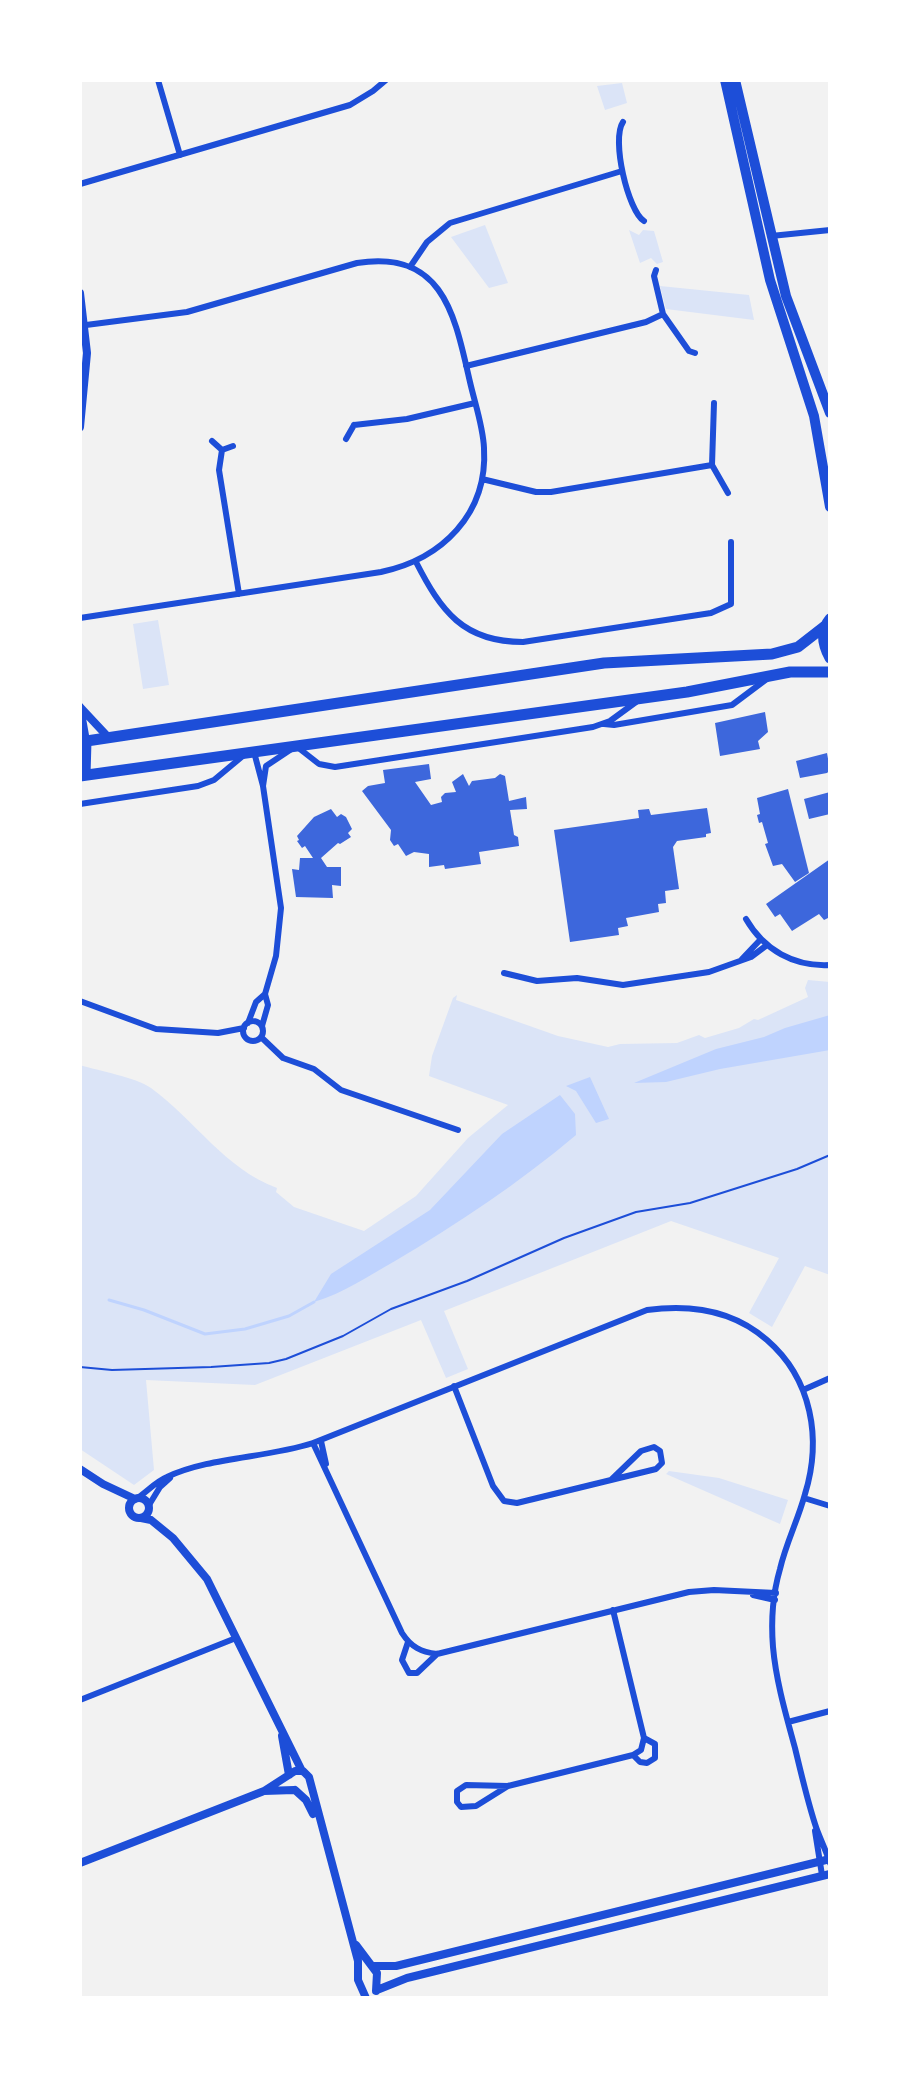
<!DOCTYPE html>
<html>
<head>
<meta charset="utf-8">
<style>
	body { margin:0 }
	#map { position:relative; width:910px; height:2078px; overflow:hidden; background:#f2f2f2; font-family:Inter,sans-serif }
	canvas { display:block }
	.frame { position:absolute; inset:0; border:82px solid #fff; pointer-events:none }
</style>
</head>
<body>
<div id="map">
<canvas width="910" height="2078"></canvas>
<div class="frame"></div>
</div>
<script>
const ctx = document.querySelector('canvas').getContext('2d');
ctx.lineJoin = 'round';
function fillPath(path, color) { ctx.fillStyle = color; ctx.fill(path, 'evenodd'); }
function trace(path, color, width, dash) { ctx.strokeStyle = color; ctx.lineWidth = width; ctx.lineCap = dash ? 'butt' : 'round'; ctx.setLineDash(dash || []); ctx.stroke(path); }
fillPath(new Path2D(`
	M622 83 627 103 605 110 597 86Z
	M485 225 508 283 489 288 451 237Z
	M629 230 639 235 643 230 654 231 663 262 657 264 651 258 640 263Z
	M660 286 749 295 754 320 666 309Z
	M158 620 169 685 143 689 133 624Z
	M808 980 830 982V1275L805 1266 772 1327 749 1313 779 1258 671 1221 444 1311 468 1369 446 1378 421 1320 255 1385 146 1380 154 1470 134 1485 80 1449V1065C99 1071 135 1077 151 1088 195 1120 225 1169 277 1188L276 1192 294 1207 364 1231 416 1196 468 1138 508 1105 429 1076 432 1056 453 998 457 995 456 1000 558 1036 608 1047 620 1044 677 1043 699 1035 705 1038 739 1028 754 1019 758 1020 808 997 805 988Z
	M669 1471 719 1478 788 1500 780 1524 666 1474Z`), '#dbe4f7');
fillPath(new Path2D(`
	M830 1015V1050L720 1069 666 1082 634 1083 716 1049 764 1037 785 1028Z
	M590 1077 609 1119 596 1123 576 1091 566 1086Z
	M560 1095 575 1114 576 1135C519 1183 459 1223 395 1261 368 1276 344 1293 314 1302L331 1274 430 1210 502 1134Z`), '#bfd3fe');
trace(new Path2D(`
	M109 1300 144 1310 205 1334 245 1329 289 1316 314 1302`), '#bfd3fe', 3);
fillPath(new Path2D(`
	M765 712 768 732 758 741 760 749 720 756 715 723Z
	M827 753 830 770 827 773 800 778 796 761Z
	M429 764 431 779 415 782 431 805 442 802 441 797 445 793 456 792 452 782 463 774 469 786 472 781 495 778 500 774 505 776 509 801 526 797 527 809 510 810 514 835 518 837 519 846 479 852 481 864 445 869 444 865 429 867V854L414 852 406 856 398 844 394 846 390 840 391 830 362 791 368 786 385 783 383 770Z
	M788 789 809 873 795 882 782 864 773 866 765 844 768 843 762 822 759 823 757 815 760 814 757 798Z
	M830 792V814L809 819 804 799Z
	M707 808 711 833 706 834V837L677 841 673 847 679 889 665 891 666 903 658 904 659 912 626 918 628 926 618 928 619 935 570 942 554 830 639 818 638 810 649 809 651 815Z
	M331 809 337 817 341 814 346 817 352 829 348 833 351 837 340 844 338 843 321 858 327 867H341V886L332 885 333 898 296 897 292 869 299 870 300 858H313L305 846 302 848 297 841 299 840 297 836 314 817Z
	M830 859V917L824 920 819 914 792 931 780 914 775 917 766 904Z`), '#3d67dc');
trace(new Path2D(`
	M80 1367 112 1370 211 1367 269 1363 286 1359 343 1336 391 1309 467 1281 564 1238 636 1212 690 1203 797 1169 830 1155`), '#1d4ed8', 2);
trace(new Path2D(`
	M158 80 180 155
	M623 122C611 139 628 211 644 221
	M80 184 350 105 373 91 386 80
	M771 236 830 230
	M410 267 427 242 450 223 622 171
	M656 270 654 276 663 314 689 351 695 353
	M466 366 646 322 663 314
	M714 403 712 465 728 493
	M354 425 407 419 475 403
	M346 439 354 425
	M212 441 222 450 233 446
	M222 450 219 470 239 594
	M482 479 536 492H551L712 465
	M416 562C441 611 463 642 523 642L711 613 731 604V542
	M80 618 381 572C442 559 488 514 484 448 483 426 475 404 470 382 455 317 444 249 357 263L187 312 86 325
	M604 724 614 725 732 705 768 678
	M263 786 266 766 296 746 319 764 335 767 593 727 610 721 636 702
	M80 804 198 786 214 780 244 755
	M746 919C764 950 794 967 830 965
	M742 959 761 939
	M504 973 537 981 577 978 623 985 709 972 751 957 767 945
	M80 1001 156 1029 218 1033 244 1028
	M243 1031a10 10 0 1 1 20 0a10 10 0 1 1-20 0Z
	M248 1023 256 1002 265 994 276 956 281 908 263 786 254 752
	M262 1026 268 1005 265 994
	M261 1037 283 1058 314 1069 341 1090 458 1130
	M454 1386 493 1486 504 1501 517 1503 656 1469 662 1463 660 1451 654 1447 641 1451 612 1479
	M803 1390 830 1378
	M321 1441 326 1464
	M313 1443 402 1633C411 1647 421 1652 437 1654L689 1592 714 1590 776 1593
	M804 1498 830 1506
	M136 1499C147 1492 155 1482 167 1477 209 1457 267 1458 313 1443L647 1310C691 1304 733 1310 767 1340 812 1379 822 1439 805 1494 798 1520 786 1543 780 1569 773 1593 771 1622 773 1647 776 1681 786 1715 795 1748 801 1773 807 1799 815 1824 819 1837 826 1850 830 1863
	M149 1505 160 1487 170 1478
	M753 1595 775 1600
	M408 1642 402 1660 409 1673H417L437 1654
	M80 1700 236 1638
	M788 1722 830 1711
	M633 1755 640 1762 647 1763 655 1758V1744L644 1738
	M508 1786 476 1806 461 1807 457 1802V1791L466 1785 508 1786 633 1755 641 1750 644 1738 613 1610
	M815 1831 822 1875`), '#1d4ed8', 6);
trace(new Path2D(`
	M80 293 87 353 80 427
	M80 707 109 738
	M80 707 86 741
	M80 1469 103 1484 135 1499
	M129 1508a10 10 0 1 1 20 0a10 10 0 1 1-20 0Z
	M141 1518 151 1520 173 1538 207 1579 302 1771
	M282 1736 289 1775
	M295 1790 306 1800 313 1814
	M264 1791 295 1771H303L309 1777 358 1961V1980L366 1998
	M80 1863 264 1791 294 1790
	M356 1945 377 1973 376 1991
	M372 1966H396L830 1859
	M377 1990 407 1978 830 1874`), '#1d4ed8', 8);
trace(new Path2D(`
	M725 80 770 280 814 416 830 507
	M735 80 786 296 830 413`), '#1d4ed8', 10);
trace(new Path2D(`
	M830 619C820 631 823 645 830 658
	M80 742 604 663 772 654 798 647 825 626
	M85 775 86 741
	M80 776 687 692 790 672H830`), '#1d4ed8', 11);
</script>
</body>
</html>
